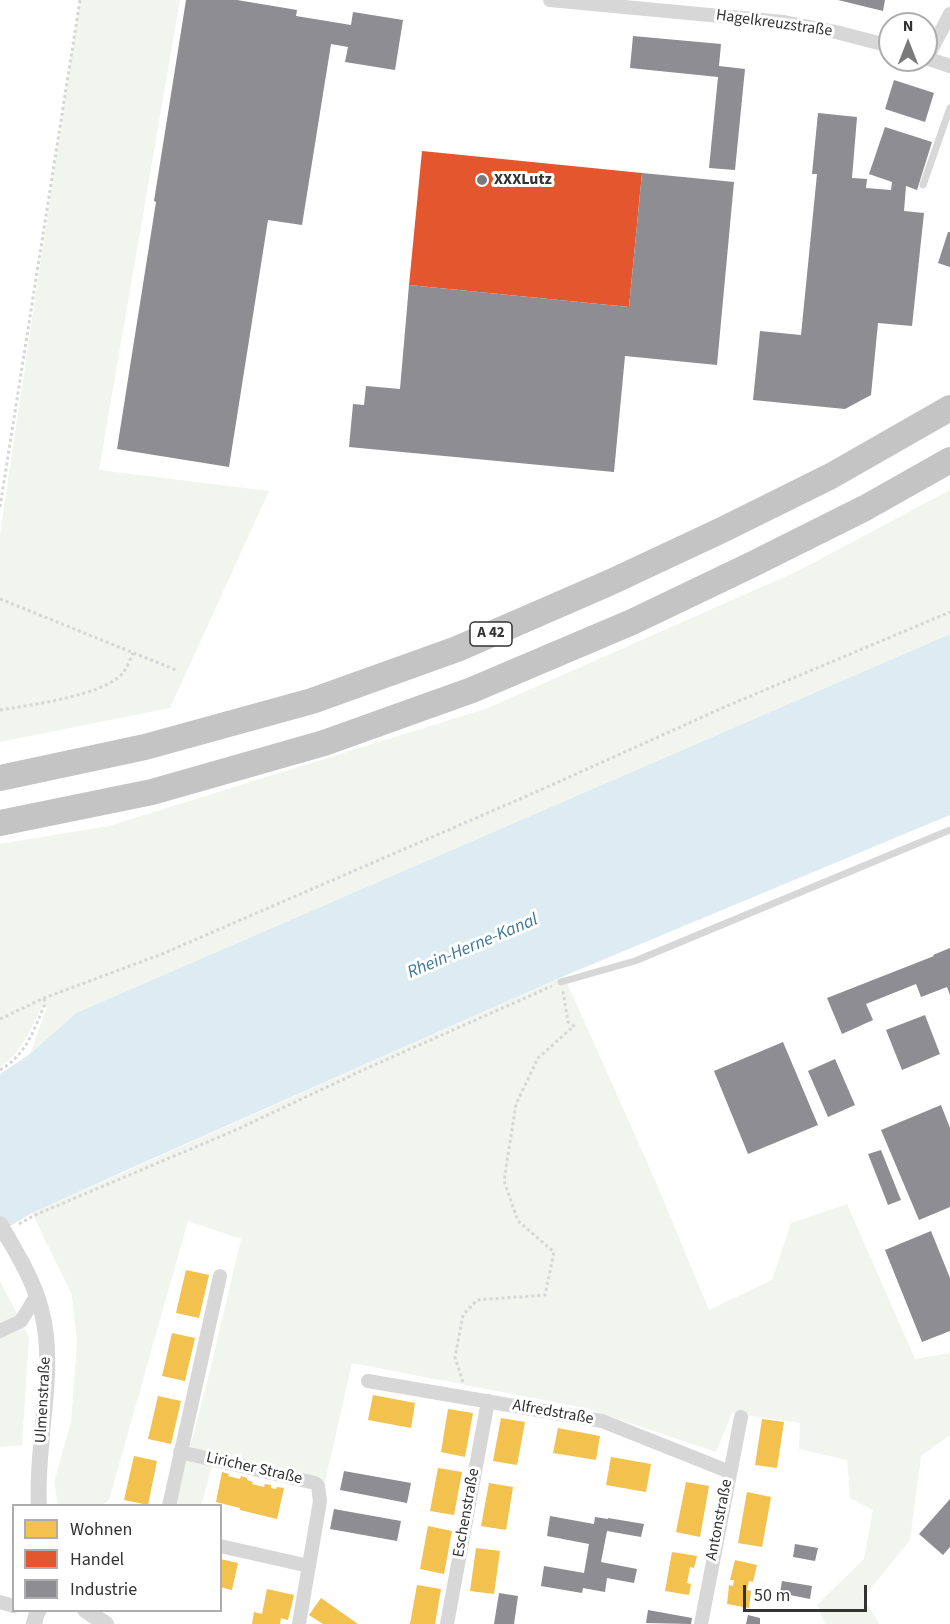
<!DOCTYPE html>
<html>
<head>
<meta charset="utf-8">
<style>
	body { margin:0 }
	#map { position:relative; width:950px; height:1624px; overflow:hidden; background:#fff; font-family:"Source Sans 3",sans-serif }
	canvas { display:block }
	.legend { position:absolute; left:12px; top:1504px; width:210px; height:108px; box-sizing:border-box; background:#fff; border:2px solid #adadad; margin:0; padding:8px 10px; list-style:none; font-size:18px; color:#333 }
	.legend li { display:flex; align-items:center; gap:12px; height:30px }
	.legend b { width:30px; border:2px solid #adadad }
	.north { position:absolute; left:878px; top:12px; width:60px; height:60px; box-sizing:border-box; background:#fff; border:2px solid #adadad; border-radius:50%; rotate:0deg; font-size:16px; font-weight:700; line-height:24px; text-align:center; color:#333 }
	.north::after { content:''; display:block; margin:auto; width:21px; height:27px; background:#7a7a7a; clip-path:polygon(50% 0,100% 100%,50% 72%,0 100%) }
	.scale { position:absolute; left:743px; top:1585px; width:124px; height:27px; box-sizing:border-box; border:3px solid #333; border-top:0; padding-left:8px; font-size:18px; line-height:21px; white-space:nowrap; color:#333; -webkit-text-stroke:4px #fff; paint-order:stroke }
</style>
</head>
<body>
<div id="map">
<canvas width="950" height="1624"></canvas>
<ul class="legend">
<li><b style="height:16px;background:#f2c14e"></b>Wohnen</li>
<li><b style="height:16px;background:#e4572e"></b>Handel</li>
<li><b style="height:16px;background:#8d8d92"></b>Industrie</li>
</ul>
<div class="north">N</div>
<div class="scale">50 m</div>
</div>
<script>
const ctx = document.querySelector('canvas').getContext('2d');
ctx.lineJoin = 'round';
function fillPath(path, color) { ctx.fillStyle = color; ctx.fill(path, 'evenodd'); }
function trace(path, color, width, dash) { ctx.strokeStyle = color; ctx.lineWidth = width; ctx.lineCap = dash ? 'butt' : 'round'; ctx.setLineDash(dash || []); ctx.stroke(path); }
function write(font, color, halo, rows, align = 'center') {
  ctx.font = font + ' "Source Sans 3",sans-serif'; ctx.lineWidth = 6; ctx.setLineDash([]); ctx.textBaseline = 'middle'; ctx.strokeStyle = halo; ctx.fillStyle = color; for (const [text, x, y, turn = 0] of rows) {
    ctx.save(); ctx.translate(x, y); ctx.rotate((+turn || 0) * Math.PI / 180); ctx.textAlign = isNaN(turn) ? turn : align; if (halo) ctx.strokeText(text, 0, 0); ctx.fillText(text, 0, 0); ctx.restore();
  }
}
fillPath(new Path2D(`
	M80 0H180L99 470 269 491 170 708 0 742V533Z
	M950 490V634L76 1013 30 1054 47 1007 42 1006C31 1028 22 1053 0 1067V844L109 826 488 708 800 570Z
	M564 976 655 1180 709 1310 772 1280 791 1223 847 1204 915 1359 950 1353V1435L921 1456 910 1540 863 1598 880 1624H825L817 1605 864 1559 873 1510 850 1498 847 1460 799 1449 800 1423 732 1413 716 1452 585 1408 352 1363 325 1482 214 1460 201 1505H175L211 1367 241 1239 188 1221 109 1500 102 1505H58L54 1482 71 1422 77 1343 72 1295 32 1213Z
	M0 1281 29 1337 22 1445 0 1447Z`), '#f1f5ed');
fillPath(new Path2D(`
	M950 634V815L564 976 138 1165 32 1213 0 1232V1074L30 1054 76 1013Z`), '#ddebf3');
fillPath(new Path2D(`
	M186 1270 209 1275 199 1318 176 1313Z
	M172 1333 195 1338 185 1381 162 1376Z
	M373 1395 415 1403 411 1428 368 1420Z
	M158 1396 181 1401 171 1444 148 1439Z
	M448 1409 473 1413 465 1457 441 1452Z
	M501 1418 525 1422 517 1465 493 1461Z
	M762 1419 784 1422 777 1468 755 1465Z
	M558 1428 600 1436 596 1460 553 1453Z
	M134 1456 157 1461 148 1505 124 1500Z
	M611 1457 651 1464 646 1492 606 1485Z
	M438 1468 462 1472 454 1515 430 1511Z
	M222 1472 229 1474 228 1476 240 1479 241 1476 247 1478V1480L253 1482 252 1484 264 1487 265 1484 271 1485V1488L276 1489 277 1487 284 1488 277 1519 240 1510V1508L216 1502Z
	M686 1482 709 1486 700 1537 676 1532Z
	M489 1483 513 1487 506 1530 481 1526Z
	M747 1492 771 1497 762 1547 738 1543Z
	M428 1526 452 1531 444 1574 420 1569Z
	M476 1548 500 1551 494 1594 470 1591Z
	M672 1552 697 1556 694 1568 690 1567 687 1583 691 1584 689 1595 665 1591Z
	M220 1559 238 1563 232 1590 220 1587Z
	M735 1560 757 1565 753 1582 749 1581 747 1590 751 1591 749 1608 727 1604 729 1585 733 1586 734 1580H730Z
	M417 1585 441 1589 435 1624H410Z
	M267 1589 294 1595 288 1620 281 1618 280 1624H252L254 1612 262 1614Z
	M321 1598 358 1624H323L309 1615Z`), '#f2c14e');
fillPath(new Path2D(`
	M422 151 642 173 629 307 409 285Z`), '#e4572e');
fillPath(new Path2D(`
	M186 0H237L297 10 296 16 351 25 353 12 403 20 395 70 345 62 348 47 331 44 302 225 268 220 229 467 117 449 156 202 154 201Z
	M838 0H885L883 11Z
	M633 36 721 44 719 66 745 69 735 170 709 168 718 77 630 68Z
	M894 80 934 93 925 122 885 109Z
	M818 113 857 117 852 178 867 179 866 188 891 190 892 182 869 174 885 127 932 142 917 190 906 186 904 211 924 213 912 326 878 323 871 395 845 409 753 400 760 331 801 335 817 174H812Z
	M642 173 734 182 717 365 625 356 614 472 349 447 353 404 364 405 366 386 400 389 409 285 629 307Z
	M948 232H950V267L938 263Z
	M950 948V995L947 987 921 997 916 984 866 1004 873 1020 842 1034 827 998 934 956 933 955Z
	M925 1015 940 1054 902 1070 886 1030Z
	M783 1042 818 1125 748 1154 714 1071Z
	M835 1059 855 1105 828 1117 808 1071Z
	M941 1105 950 1128V1207L919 1220 881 1130Z
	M881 1150 901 1200 888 1205 868 1154Z
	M931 1231 950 1278V1331L922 1342 885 1250Z
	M344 1471 411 1483 407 1503 340 1490Z
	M950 1499V1547L943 1555 919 1534Z
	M334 1509 401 1521 397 1541 330 1529Z
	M550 1516 594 1524 595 1517 608 1519V1518L644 1524 641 1537 607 1531 601 1562 637 1569 634 1583 607 1578 605 1592 583 1588 582 1593 541 1586 544 1566 584 1573 589 1544 547 1536Z
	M795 1544 818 1548 815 1561 793 1557Z
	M782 1581 812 1586 810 1599 780 1593Z
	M499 1593 518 1596 514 1624H494Z
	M648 1610 692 1618 691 1624 646 1623Z
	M748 1615 760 1618V1624H746Z`), '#8d8d92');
trace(new Path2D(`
	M0 507 80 0
	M0 599 176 670
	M0 710C30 705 103 696 123 673 127 668 130 659 133 653
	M0 1019 44 998 162 954 536 792 729 705 950 612
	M0 1070C27 1054 33 1031 45 1004L44 998
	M19 1224 35 1215 238 1129 363 1070 552 986
	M463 1382 455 1357 463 1315 477 1300 545 1295 554 1252 518 1221 504 1181 516 1104 538 1058 574 1026 568 1022 563 991`), '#d6d6d6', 3, [3, 3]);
trace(new Path2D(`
	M923 185 950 108
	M561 982 635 961 950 830`), '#d7d7d7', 7);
trace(new Path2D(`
	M550 0 784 22 836 32 890 46
	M926 58 950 66
	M927 58 950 14
	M0 1331 21 1321 37 1295
	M368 1381 602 1421 730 1472
	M180 1452 315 1483 318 1486 320 1501 299 1624
	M169 1506 220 1276
	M220 1546 309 1566
	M0 1602 14 1606
	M447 1624 488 1401
	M701 1624 741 1417`), '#d7d7d7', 14);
trace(new Path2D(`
	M8 1238C21 1260 34 1283 41 1309 51 1346 47 1385 43 1423 41 1450 37 1478 39 1506
	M85 1610 106 1624
	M34 1624 37 1612 39 1610`), '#d7d7d7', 16);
trace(new Path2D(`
	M0 778 145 747 312 701 457 649 611 582 722 530 831 476 950 408
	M0 823 152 792 324 743 472 690 632 622 751 565 865 508 950 460`), '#c4c4c4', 26);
trace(new Path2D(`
	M0 1224 8 1238`), '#d7d7d7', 16);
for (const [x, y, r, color] of [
	[482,180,6,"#7a7a7a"]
]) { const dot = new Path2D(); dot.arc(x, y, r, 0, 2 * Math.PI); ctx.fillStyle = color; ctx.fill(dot); trace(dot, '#fff', 2); }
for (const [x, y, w] of [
	[491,634,42]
]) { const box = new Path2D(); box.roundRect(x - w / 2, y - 12, w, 24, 4.5); ctx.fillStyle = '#fff'; ctx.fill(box); trace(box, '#333', 1.5); }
write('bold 15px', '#333', null, [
	["A 42",491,634]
]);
write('16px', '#333', '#fff', [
	["Hagelkreuzstraße",774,24,8],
	["Ulmenstraße",44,1400,-87],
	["Alfredstraße",553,1413,10],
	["Liricher Straße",254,1469,13],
	["Eschenstraße",467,1513,-80],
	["Antonstraße",720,1520,-79]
]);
write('bold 16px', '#333', '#fff', [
	["XXXLutz",494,180]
], 'left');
write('italic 18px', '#3f7597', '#fff', [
	["Rhein-Herne-Kanal",473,947,-23]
]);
</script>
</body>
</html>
